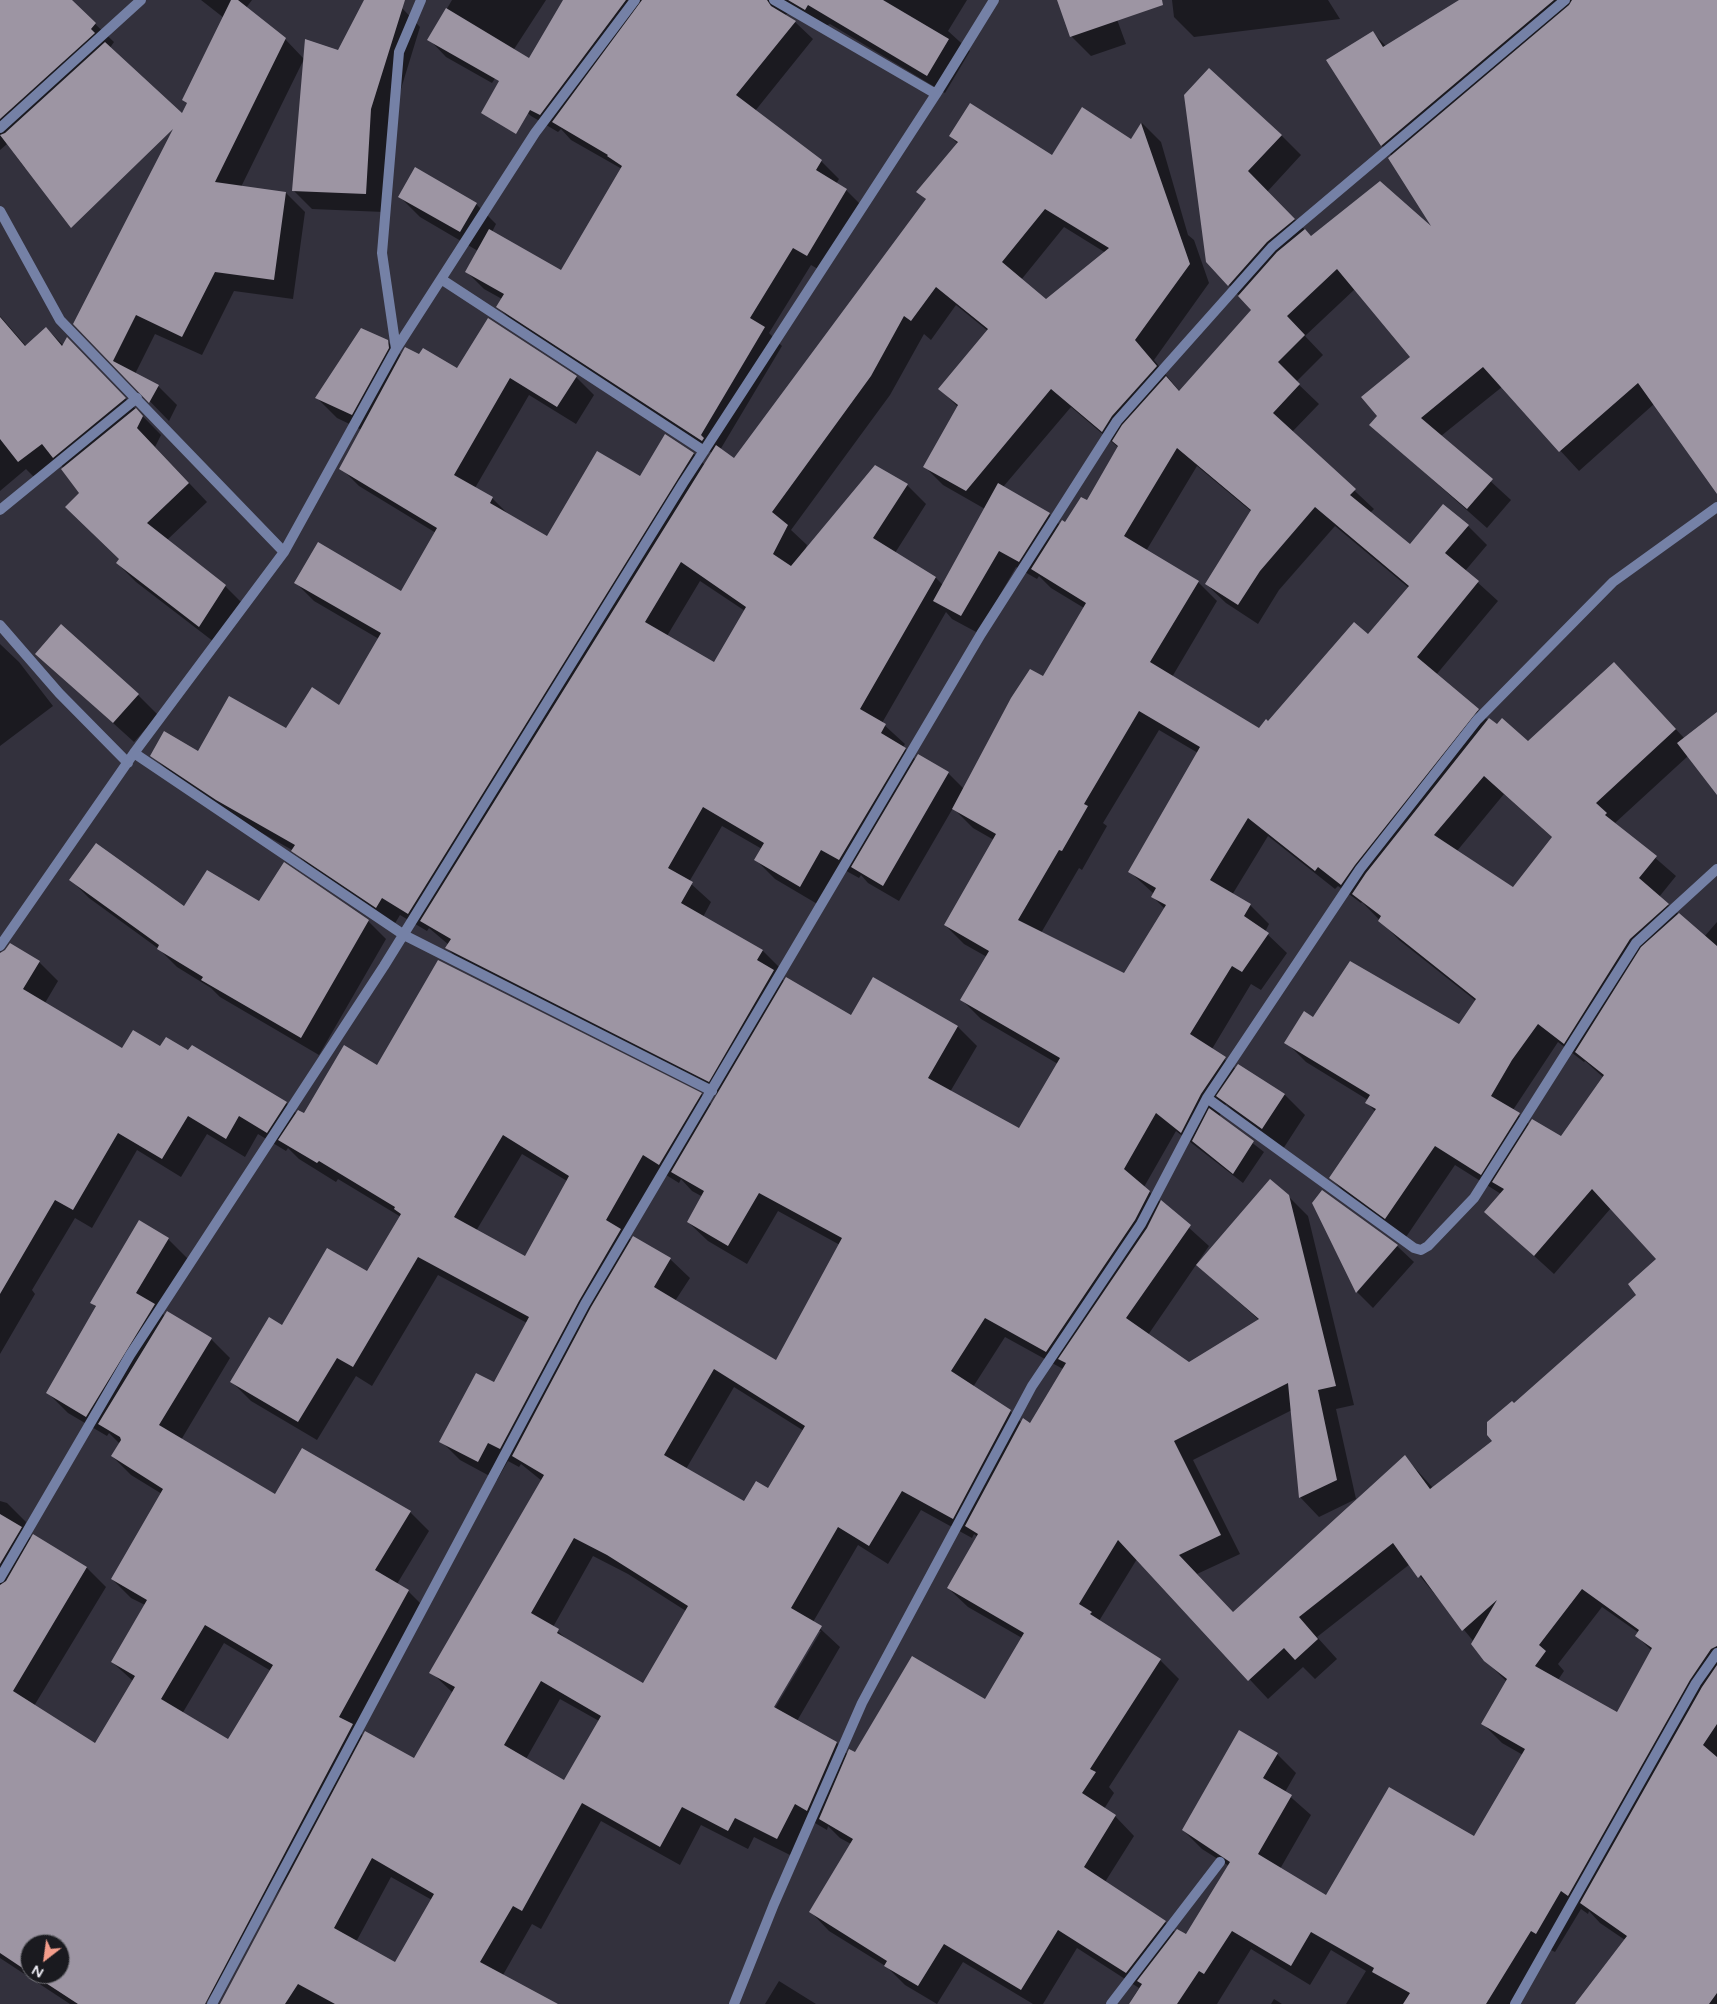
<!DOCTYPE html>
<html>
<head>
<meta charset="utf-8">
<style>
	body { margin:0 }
	#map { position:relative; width:1717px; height:2004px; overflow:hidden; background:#33313d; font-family:"Varela Round",sans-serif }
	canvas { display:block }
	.north { position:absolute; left:20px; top:1934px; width:50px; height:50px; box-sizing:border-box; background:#1a1a1f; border:1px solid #6f6f75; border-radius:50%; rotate:210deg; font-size:14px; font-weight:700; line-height:20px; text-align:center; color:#efeef6 }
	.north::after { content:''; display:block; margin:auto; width:18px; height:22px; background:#f49d8b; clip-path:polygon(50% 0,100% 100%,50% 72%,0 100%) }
</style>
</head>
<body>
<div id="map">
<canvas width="1717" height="2004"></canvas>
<div class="north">N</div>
</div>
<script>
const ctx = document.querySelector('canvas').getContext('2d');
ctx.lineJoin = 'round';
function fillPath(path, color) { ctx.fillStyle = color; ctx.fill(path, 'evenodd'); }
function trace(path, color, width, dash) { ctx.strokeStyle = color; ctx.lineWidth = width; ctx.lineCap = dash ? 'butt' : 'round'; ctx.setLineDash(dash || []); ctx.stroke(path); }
fillPath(new Path2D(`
	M0 0H70L114 42 25 168 7 144 0 150Z
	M201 0H252L246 8 285 39 304 59 339 51 366 0H386L402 8 420 27 389 128 384 212 312 209 294 191 304 59 241 187 286 193 305 212 293 299 234 291 202 355 155 334 135 374 158 386 177 405 169 421 75 324 188 104 183 100 224 18Z
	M452 0H546L492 83 446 57 429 39Z
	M587 0H967L948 31 970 51 945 93 830 24 823 27 793 10 785 15 795 22 813 39 755 111 821 161 839 179 836 184 846 190 864 208 825 273 811 265 769 333 782 346 720 450 735 459 927 200 918 191 958 144 950 136 1052 157 1131 141 1142 123 1161 142 1188 235 1194 240 1209 283 1154 360 1180 392 1253 310 1207 262 1185 96 1281 135 1301 155 1267 192 1312 237 1435 231 1392 156 1382 146 1328 60 1373 33 1387 47 1462 0H1717V492L1654 404 1579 471 1502 387 1441 436 1511 500 1487 528 1371 425 1379 416 1412 357 1355 289 1305 336 1323 355 1296 382 1319 404 1292 432 1374 509 1370 513 1410 546 1468 526 1487 545 1465 571 1498 601 1436 675 1488 720 1528 743 1633 683 1684 738 1717 732V793L1688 756 1615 823 1676 876 1659 897 1704 937 1717 922V2004H1581L1625 1940 1600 1923 1589 1911 1588 1914 1581 1909 1555 1952 1551 1950 1516 2004H1346L1366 1971 1331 1950 1310 1985 1251 1949 1217 2004H1129L1139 1988 1077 1948 1043 2004H1033L963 1962 937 2004 905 1985 887 1967 829 1931 810 1911 851 1844 840 1838 828 1826 827 1830 815 1823 796 1858 754 1837 748 1849 701 1825 680 1865 601 1821 541 1929 532 1924 503 1975 530 2004H251L296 1864 205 2004H70L0 1958V1501L7 1503 26 1522 23 1531 32 1539 34 1536 87 1568 106 1587 34 1706 95 1745 133 1681 112 1662 145 1605 131 1598 112 1579 162 1494 131 1475 112 1456 120 1444 109 1433 107 1436 68 1413 48 1393 97 1308 92 1303 168 1239 188 1259 159 1310 165 1316 211 1339 230 1358 181 1440 276 1495 410 1512 429 1531 397 1584 408 1591 427 1610 360 1733 364 1737 415 1760 453 1693 431 1672 542 1481 521 1464 519 1467 508 1461 497 1480 460 1460 441 1441 494 1384 527 1323 438 1275 372 1386 356 1376 317 1440 251 1401 232 1382 282 1327 367 1273 401 1217 338 1179 336 1182 299 1159 288 1148 286 1151 258 1134 245 1157 207 1134 181 1177 137 1150 92 1228 75 1218 32 1290 35 1294 0 1354V956L11 945 39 962 58 981 45 1003 123 1049 161 1047 286 1103 297 1114H304L378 1066 701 1094 712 1105 718 1095 466 967 447 948 449 945 429 928 427 931 400 915 394 925 311 868 294 851 235 818 170 773 152 755 198 752 286 730 340 707 379 639 314 601 296 583 401 593 436 533 359 486 341 468 362 430 337 418 317 398 387 341 402 356 458 370 576 377 594 395 576 424 529 395 475 488 492 498 510 516 548 538 641 478 666 436 694 454 705 465 712 453 515 324 497 306 502 299 484 289 466 271 478 251 420 217 400 197 476 204 496 224 492 232 561 272 622 169 571 140 561 129 558 132 531 116 513 99ZM1064 227 1106 253 1046 300 1021 280ZM956 305 988 331 940 389 958 407 924 466 943 485 985 509 943 585 936 578 895 553 926 504 907 485 805 551 807 545 791 530 890 395 924 334 931 340ZM1071 407 1119 448 1087 502 1066 523 1060 525 1049 514 1003 487ZM1197 466 1252 512 1206 584 1226 603 1258 624 1279 590 1335 526 1409 588 1368 636 1260 729 1172 677 1217 601 1198 582 1146 551ZM1016 567 1037 579 1039 576 1051 588 1084 608 1043 678 964 789 948 773 916 760 903 747 905 744 882 723 946 612 952 619 978 633ZM700 581 745 611 714 663 667 636ZM1159 730 1198 753 1129 871 1154 894 1153 897 1165 909 1124 974 1041 933 1079 868 1082 870 1107 826 1103 823ZM1504 794 1553 838 1514 888 1457 851ZM953 808 973 828 994 840 945 925 964 944 987 957 962 1000 981 1019 1058 1064 1019 1130 950 1092 977 1046 958 1027 852 1016 785 982 778 976 782 970 763 951 703 917 711 902 689 882 722 826 762 849 756 860 775 879 819 905 841 868 859 878 861 875 868 883 899 901ZM1268 836 1335 889 1338 886 1361 903 1362 902 1399 940 1476 1001 1460 1026 1314 1018 1286 1042 1306 1062 1368 1100 1366 1102 1376 1112 1331 1178 1350 1198 1406 1237 1455 1165 1501 1194 1486 1212 1554 1274 1611 1208 1658 1259 1638 1295 1514 1405 1494 1441 1433 1488 1405 1457 1233 1613 1197 1574 1240 1554 1193 1460 1292 1410 1300 1497 1319 1517 1356 1499 1336 1409 1354 1405 1308 1216 1288 1196 1197 1265 1259 1320 1189 1364 1148 1335 1209 1246 1144 1187 1176 1131 1243 1183 1264 1152 1219 1117 1226 1104 1238 1116 1283 1149 1305 1115 1285 1095 1238 1066 1236 1069 1212 1049 1251 984 1261 990 1287 953 1265 932 1269 924 1250 905 1232 895ZM1558 1042 1584 1062 1585 1061 1604 1078 1561 1138 1530 1125 1513 1110ZM522 1154 567 1181 525 1257 476 1231ZM663 1173 679 1183 681 1179 692 1191 703 1197 688 1222 708 1241 747 1264 778 1211 840 1245 776 1362 675 1301 690 1278 670 1259 632 1241 627 1236ZM1005 1337 1063 1369 1031 1425 1022 1423 1010 1411 973 1387ZM734 1387 804 1431 768 1490 745 1503 686 1469ZM921 1510 972 1538 974 1534 978 1537 948 1588 968 1607 1022 1638 985 1701 848 1755 837 1743 797 1721 840 1647 813 1622 858 1545 888 1564ZM593 1556 628 1574 686 1611 644 1685 572 1644 553 1627ZM1137 1559 1268 1699 1303 1667 1315 1679 1337 1659 1317 1637 1410 1564 1474 1642 1485 1660 1507 1682 1483 1724 1502 1743 1523 1755 1475 1838 1327 1897 1280 1869 1311 1815 1285 1792 1296 1773 1277 1754 1183 1830 1202 1849 1229 1866 1187 1936 1176 1933 1165 1922 1105 1882 1134 1836 1115 1816 1104 1809 1114 1793 1109 1787 1179 1679 1160 1660 1099 1621ZM1602 1607 1639 1633 1637 1636 1652 1651 1617 1714 1558 1680 1564 1671 1558 1664ZM818 1631H821L772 1713 770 1711ZM224 1643 271 1671 229 1741 182 1714ZM560 1699 599 1721 564 1782 526 1759ZM391 1877 432 1900 395 1963 356 1942ZM30 1944H60V1974H30Z
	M1059 0H1118L1111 3 1126 44 1091 56 1072 37Z
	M1172 0H1328L1340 19 1194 37 1174 17Z
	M0 316 26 346 46 328 64 346 85 357 161 435 155 447 207 502 167 540 225 586 244 605 218 645 136 582 117 563 120 559 81 493 59 462 37 480 26 469 0 491Z
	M0 644 19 662 53 706 0 746Z
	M37 654 138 695 158 715 134 742Z
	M71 880 185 907 259 903 368 921 386 939 319 1055 220 997 211 988 177 967 159 949 89 898Z
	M1397 1246 1414 1262 1373 1308 1357 1292Z
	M779 1981 816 2004H765Z
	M1274 1999 1282 2004H1271Z`), '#0007');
fillPath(new Path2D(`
	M0 0H72L96 23 91 29 95 33 0 119Z
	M231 0H238L286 38 215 182 286 192 274 280 215 272 182 337 136 315 113 361 159 385 149 403 73 324 173 129 71 228 0 135 5 133 105 42 182 113 187 103 182 100Z
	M364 0H405L371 109 366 194 292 191 305 39 338 50Z
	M563 0H626L540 115 530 110 516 134 481 113 499 81 427 40 446 8 529 58Z
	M642 0H767L771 6 796 21 736 95 822 160 816 170 847 189 807 256 793 248 750 318 765 327 701 435 704 438 702 441 496 307 504 294 465 272 489 229 561 270 622 166 607 156 608 155 552 122Z
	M788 0H883L949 39 927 76 808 5 805 10Z
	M1057 0H1162L1163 5 1070 37Z
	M1459 0H1554L1381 146 1326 60 1373 31 1383 47Z
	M1572 0H1717V494L1638 383 1559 452 1483 367 1421 418 1493 479 1467 509 1369 425 1377 416 1361 397 1410 357 1337 269 1287 316 1305 335 1278 362 1300 384 1273 413 1356 489 1350 495 1410 544 1443 504 1469 525 1445 553 1479 581 1417 657 1479 709 1355 865 1341 885 1318 867 1315 871 1248 818 1210 880 1251 904 1244 916 1269 933 1242 972 1232 966 1190 1034 1226 1057 1201 1094 1181 1133 1156 1113 1124 1169 1150 1191 1135 1220 1046 1352 985 1318 951 1371 1011 1410 953 1519 902 1491 869 1546 838 1527 791 1608 822 1626 774 1707 837 1742 807 1811 795 1804 777 1839 735 1818 728 1831 682 1807 660 1847 582 1803 522 1911 513 1906 480 1962 558 2004H335L298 1984 285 2004H220L365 1731 414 1758 455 1687 429 1673 544 1475 512 1456 591 1307 633 1236 671 1258 654 1287 776 1360 842 1238 759 1193 728 1246 687 1222 704 1191 671 1172 786 977 851 1015 873 977 958 1026 928 1078 1019 1128 1060 1058 960 1000 989 951 944 925 996 834 952 809 1011 698 1030 669 1043 676 1086 603 1031 569 1062 520 1065 522 1081 497 1087 500 1118 446 1112 441 1122 425 1166 376 1179 391 1251 310 1238 296 1277 252 1305 229 1311 236 1380 181 1431 226 1388 158 1569 5ZM1177 448 1251 510 1205 584 1238 605 1260 571 1315 507 1409 586 1368 634 1354 622 1268 721 1266 719 1259 728 1150 662 1199 581 1124 536ZM1139 711 1200 747 1128 872 1156 888 1151 897 1166 905 1124 973 1018 920 1059 850 1062 851 1088 806 1084 804ZM714 1369 805 1426 768 1488 756 1481 744 1501 664 1455ZM574 1538 607 1555 688 1606 643 1683 557 1633 559 1629 531 1613ZM541 1681 601 1716 564 1780 504 1745ZM372 1858 434 1894 395 1962 334 1928Z
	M1209 68 1282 135 1248 171 1295 219 1267 242 1228 286 1206 262 1184 95Z
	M970 103 1052 155 1082 107 1131 139 1141 123 1190 264 1135 340 1157 366 1112 416 1102 432 1051 389 966 491 923 467 958 405 938 389 988 329 936 287 911 321 904 316 871 376 772 512 788 525 773 554 791 566 875 465 908 484 873 538 936 577 860 709 886 724 881 733 906 748 839 860 821 850 800 887 754 860 764 843 703 807 668 868 693 882 681 903 763 950 757 960 774 970 709 1082 445 948 451 939 420 921 716 445 734 458 926 199 916 192 958 142 949 136ZM1045 209 1109 248 1046 299 1002 262ZM681 562 746 607 714 662 645 622Z
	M415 167 477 203 460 232 398 197Z
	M0 317 25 346 46 327 62 346 67 337 126 398 53 458 42 444 18 462 0 439Z
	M488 318 577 376 557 407 510 378 454 475 493 497 490 503 547 536 597 451 640 476 665 434 694 453 408 914 382 898 376 908 291 851 295 845 216 800 150 756 164 731 198 751 229 696 286 728 312 687 339 705 381 633 294 583 318 542 401 591 437 528 339 469 405 347 419 354 423 348 457 368Z
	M361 328 388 340 389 348 352 415 315 398Z
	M136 408 143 416 137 428 189 483 147 523 226 585 199 627 116 563 119 559 65 507 79 493 61 469Z
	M998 483 1050 513 1019 562 999 551 961 616 933 601Z
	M61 624 139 694 113 723 35 654Z
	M1614 662 1676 729 1596 803 1607 813 1605 815 1657 856 1639 878 1669 904 1630 939 1564 1044 1538 1024 1512 1060 1491 1096 1520 1113 1481 1175 1435 1146 1385 1219 1329 1178 1376 1109 1365 1103 1370 1095 1284 1043 1304 1011 1313 1017 1350 961 1459 1024 1476 999 1378 921 1381 916 1352 894 1366 873 1489 718 1497 724 1502 718 1528 741ZM1484 776 1552 837 1513 887 1434 835Z
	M1717 712V795L1677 743Z
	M918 754 949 772 883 886 851 867Z
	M96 843 184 906 207 870 259 901 284 862 369 920 301 1038 201 980 203 977 157 949 159 945 69 880Z
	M1679 913 1717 946V1646L1711 1649 1690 1680 1568 1896 1561 1891 1536 1934 1531 1931 1486 2004H1403L1410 1993 1372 1972 1374 1968 1311 1932 1291 1966 1232 1931 1204 1974 1199 1971 1177 2004H1129L1142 1984 1137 1981 1177 1929 1186 1934 1230 1862 1182 1830 1239 1730 1278 1753 1263 1778 1292 1795 1258 1854 1326 1895 1389 1787 1474 1836 1525 1749 1481 1724 1507 1679 1484 1661 1471 1644 1497 1600 1462 1631 1421 1575 1418 1578 1393 1543 1299 1617 1318 1639 1295 1660 1284 1648 1248 1681 1118 1540 1079 1604 1092 1612 1090 1614 1161 1659 1090 1769 1096 1772 1082 1793 1116 1815 1084 1867 1166 1921 1126 1973 1058 1930 1021 1990 944 1944 918 1986 884 1966 887 1961 809 1912 853 1839 819 1819 849 1749 855 1752 912 1656 985 1699 1024 1633 947 1588 978 1534 965 1526 1023 1418 1030 1423 1066 1363 1058 1359 1147 1228 1161 1200 1191 1225 1126 1318 1189 1362 1259 1319 1196 1265 1270 1179 1289 1195 1336 1386 1318 1390 1337 1480 1299 1498 1288 1383 1174 1441 1221 1535 1179 1555 1233 1612 1405 1455 1430 1489 1492 1441 1487 1435V1422L1512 1401 1514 1403 1636 1295 1628 1284 1656 1259 1592 1189 1534 1256 1484 1212 1504 1189 1492 1182 1532 1119 1561 1136 1604 1075 1575 1052 1641 947ZM1582 1589 1639 1630 1635 1636 1652 1648 1617 1712 1535 1666 1546 1651 1539 1645Z
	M10 943 40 961 23 989 122 1048 133 1030 160 1046 166 1037 188 1050 192 1045 287 1102 267 1133 239 1116 226 1139 188 1116 162 1159 118 1133 73 1210 55 1200 0 1294V953L5 950Z
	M438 960 702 1093 659 1165 643 1155 606 1220 621 1229 579 1301 500 1449 488 1443 478 1462 439 1442 476 1373 494 1382 529 1317 418 1257 353 1367 337 1358 298 1422 230 1382 269 1317 282 1325 327 1248 367 1271 401 1214 394 1209 395 1207 319 1161 317 1163 278 1140 298 1110 304 1113 344 1045 377 1065ZM503 1135 569 1176 525 1256 454 1217Z
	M1238 1064 1285 1094 1262 1129 1216 1096Z
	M1209 1108 1254 1141 1233 1174 1192 1141Z
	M1322 1190 1398 1245 1356 1293 1312 1203Z
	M139 1220 169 1238 136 1293 155 1304 86 1417 46 1393 96 1306 90 1303Z
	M167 1311 212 1338 159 1425 275 1494 302 1448 411 1511 375 1570 409 1590 339 1717 353 1724 205 2004H78L32 1974H60V1944H30V1973L0 1953V1585L6 1581 33 1534 87 1567 13 1691 95 1743 135 1676 111 1662 147 1600 111 1579 163 1489 111 1456 121 1440 120 1437 98 1424ZM205 1625 273 1665 228 1739 161 1699Z
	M0 1514 22 1527 0 1564Z
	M1717 1665V1724L1703 1745 1717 1757V1993L1709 2004H1575L1627 1936 1580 1903 1702 1687Z`), '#9d95a3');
trace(new Path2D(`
	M774 0 936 94
	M0 128 141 0
	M0 211 60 320 284 552
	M441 279 704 451
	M396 349 382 253 399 52 421 0
	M0 510 137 398
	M0 625 59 693 128 763
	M134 753 404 935 712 1091
	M0 946 134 753 284 552 396 349 535 133 635 0
	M1207 1098 1414 1248 1421 1250 1428 1246 1474 1198 1636 943 1717 869
	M0 1578 130 1355 384 966 683 483 936 94 994 0
	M212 2004 585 1304 981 634 1117 421 1272 247 1565 0
	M734 2004 774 1904 862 1703 1032 1386 1141 1224 1207 1098 1360 869 1477 720 1613 582 1717 507
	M1111 2004 1220 1862
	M1515 2004 1696 1683 1717 1653`), '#7581a6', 10);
</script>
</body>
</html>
